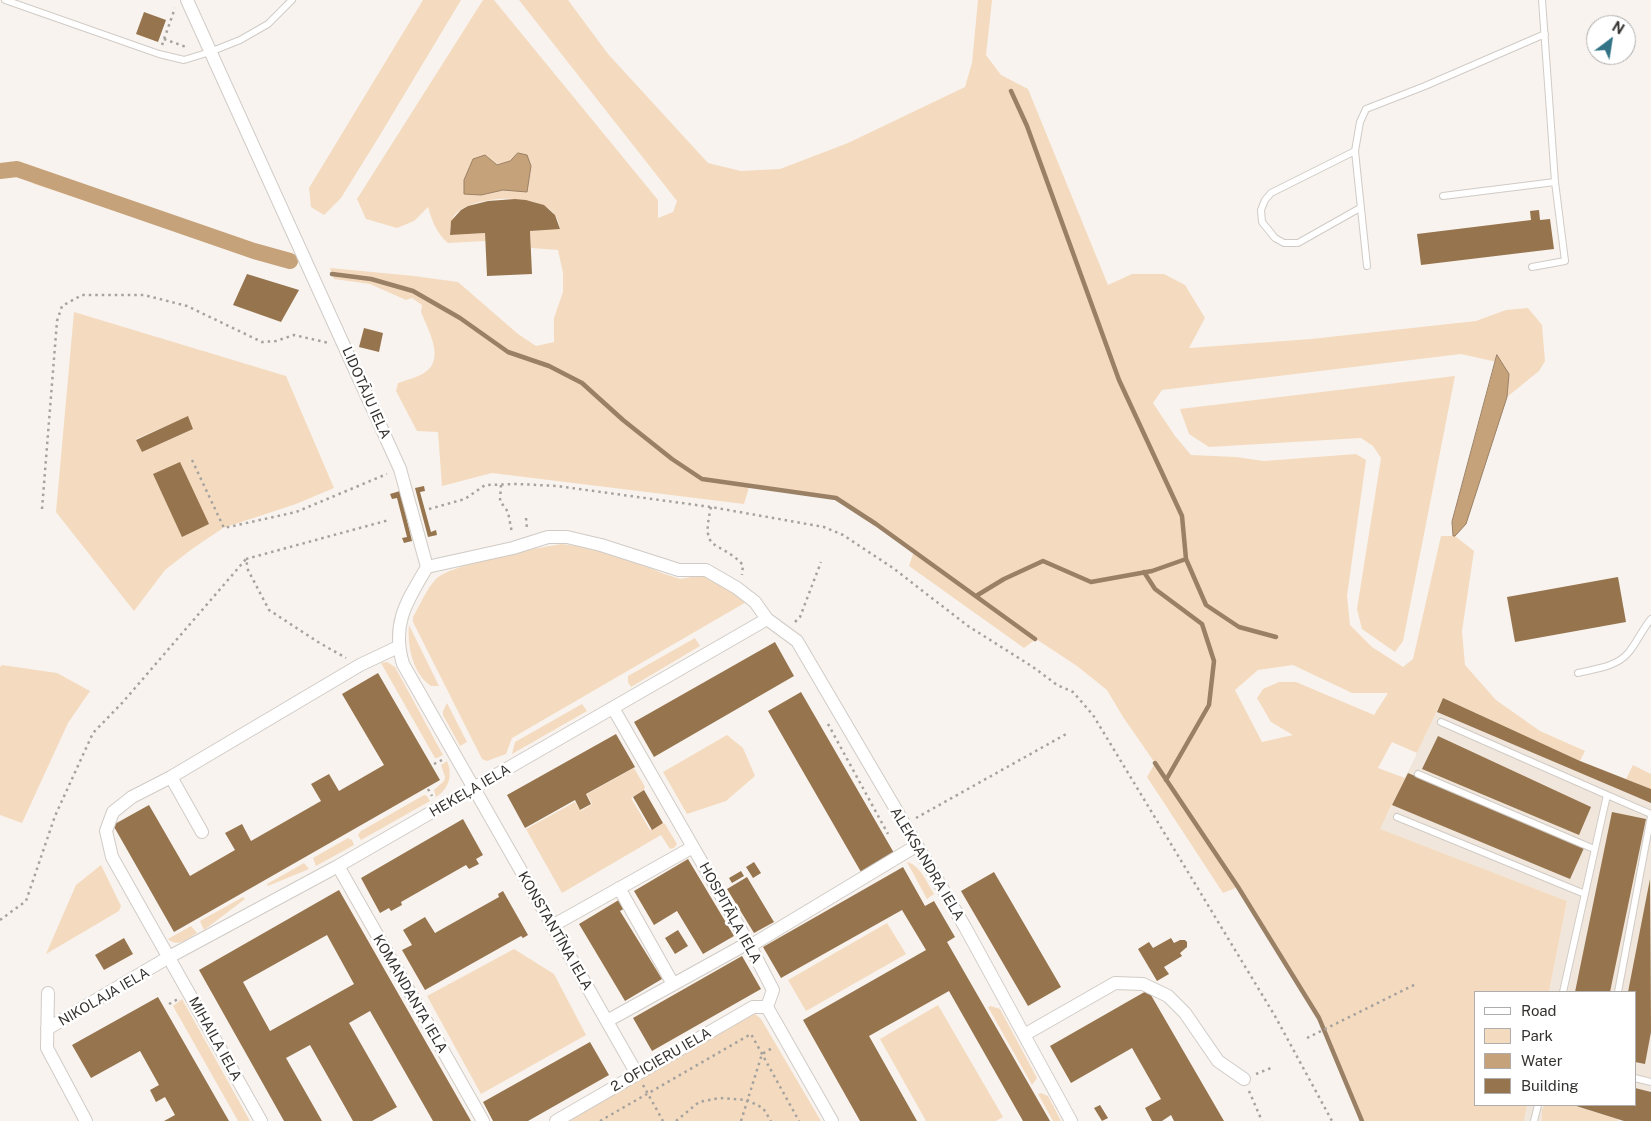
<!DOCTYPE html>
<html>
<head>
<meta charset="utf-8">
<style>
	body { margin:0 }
	#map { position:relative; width:1651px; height:1121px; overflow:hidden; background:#f8f3ee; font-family:"Public Sans",sans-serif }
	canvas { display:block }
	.legend { position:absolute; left:1474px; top:991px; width:162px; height:115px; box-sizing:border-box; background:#fff; border:1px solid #aeadac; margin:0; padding:6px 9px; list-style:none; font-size:15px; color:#343230 }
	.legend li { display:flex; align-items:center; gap:10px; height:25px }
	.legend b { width:25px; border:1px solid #aeadac }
	.north { position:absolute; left:1586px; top:15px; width:50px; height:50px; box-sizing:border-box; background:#fff; border:1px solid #aeadac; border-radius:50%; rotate:31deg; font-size:14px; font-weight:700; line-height:20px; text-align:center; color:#343230 }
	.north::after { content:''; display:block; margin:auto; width:18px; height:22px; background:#327386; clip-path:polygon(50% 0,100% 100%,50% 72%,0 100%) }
</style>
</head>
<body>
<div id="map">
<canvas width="1651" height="1121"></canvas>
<ul class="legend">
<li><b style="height:6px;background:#fff"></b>Road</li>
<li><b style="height:14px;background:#f4dbbf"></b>Park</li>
<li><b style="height:14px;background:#c6a27a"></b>Water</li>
<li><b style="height:14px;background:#96744e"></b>Building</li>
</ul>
<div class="north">N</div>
</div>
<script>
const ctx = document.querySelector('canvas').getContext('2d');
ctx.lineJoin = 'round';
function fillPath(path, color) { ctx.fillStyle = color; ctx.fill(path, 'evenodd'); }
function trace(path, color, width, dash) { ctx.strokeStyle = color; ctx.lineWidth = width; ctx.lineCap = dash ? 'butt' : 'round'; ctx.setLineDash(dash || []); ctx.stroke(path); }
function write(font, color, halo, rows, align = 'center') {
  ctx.font = font + ' "Public Sans",sans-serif'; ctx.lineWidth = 5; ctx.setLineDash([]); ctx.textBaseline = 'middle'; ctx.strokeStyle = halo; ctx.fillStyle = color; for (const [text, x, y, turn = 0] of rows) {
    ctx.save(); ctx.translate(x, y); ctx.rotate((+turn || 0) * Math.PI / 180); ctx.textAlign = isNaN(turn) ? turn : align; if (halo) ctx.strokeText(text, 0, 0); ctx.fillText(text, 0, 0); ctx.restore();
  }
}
fillPath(new Path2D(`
	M1443 698 1580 761 1651 789V1121H1524L1527 1105H1635V992H1549L1567 901 1379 829 1389 812Z`), '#f0e6db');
fillPath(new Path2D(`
	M423 0H461L380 135 341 198 324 215 311 207 309 188Z
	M483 0H494L658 200V218L673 212 677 201 519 0H568L608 54 708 163 741 171 780 169 848 143 965 87 972 63 978 0H992L986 55 1001 75 1028 89 1108 285 1132 274H1164L1185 285 1205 318 1189 348 1311 339 1476 321 1506 310 1528 308 1542 325 1545 361 1539 371 1507 397 1509 374 1497 356V362L1461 354 1162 390 1153 403 1175 436 1191 455 1236 457 1264 461 1356 454 1366 460 1347 596 1350 625 1372 647 1403 667 1413 659 1441 536H1455L1474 551 1462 631 1465 665 1496 700 1540 731 1585 751 1580 761 1443 698 1417 753 1392 742 1378 768 1405 778 1380 829 1567 901 1549 992H1475V1105H1527L1524 1121H1363L1319 1018 1238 887 1223 893 1147 777 1155 763 1123 717 1107 690 1077 666 1036 639 1024 648 909 566 914 551 876 524 836 498 749 487 744 504 492 473 442 486 438 432 417 431 396 391 398 383C406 380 416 378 424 373 446 360 428 330 421 312L422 305 412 298 406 300 370 284 334 279 330 268 414 276 458 282 518 334 536 346 554 342V318L563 292V273L558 250 531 248 530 231 560 228C558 220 556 214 549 209 530 193 469 196 454 216 450 222 450 228 450 235L485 233V241L448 243C437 234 432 221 428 207L414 221 397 228 366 219 357 199ZM518 153 531 166 527 191 503 190 481 195 485 155 497 165 510 161ZM1293 665 1352 693H1388L1374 715 1296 682H1279L1263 689 1257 698 1271 722 1293 735 1262 742 1235 690 1258 670Z
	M28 168 38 170 278 252 279 258 268 261 34 184 25 178 17 169Z
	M74 312 286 376 334 488 296 504 223 528 192 549 165 570 134 611 56 512ZM187 417 193 429 142 452 136 439Z
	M1455 376 1403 641 1395 652 1362 629 1357 609 1381 458 1373 446 1361 438 1209 447 1189 434 1180 409Z
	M561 544 603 549 662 573 680 579 703 575 748 601 512 738 506 754 487 761 482 759 413 622V617C420 605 426 590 435 580 449 564 537 548 561 544Z
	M409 625 439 686H431C413 674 407 646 409 625Z
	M695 638 700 646 631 687 628 682V676Z
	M387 662 395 667 443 755 437 758H435L381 663Z
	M2 665 57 673 90 691 68 723 22 823 0 815V667Z
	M447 703 467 742 460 746 443 715V711Z
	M582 704 587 711 512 754 515 742Z
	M727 735 743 748 755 776 726 801 687 814 663 772Z
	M447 761C453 775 449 789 436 797L434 790 444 781 445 777 441 765Z
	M1633 765 1651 774V789L1626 779Z
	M634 768 645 787 643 791 631 798 650 830 662 823 665 824 677 844 674 848 670 849 661 835 562 893 526 829 575 802 581 811 592 804 587 794Z
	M424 795 427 796 430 801 361 840 358 835 361 831Z
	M348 838 352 840 354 845 316 866 313 858Z
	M907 862C920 865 927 883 934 894L927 899Z
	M304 863 309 869 268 886 267 884Z
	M101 865 121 906 119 911 46 954 76 885Z
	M243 897 245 899 204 930 200 921Z
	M887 923 906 954 806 1011 788 980Z
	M191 926 197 933C187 939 178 948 168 939Z
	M514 949 554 974 586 1035 481 1094 427 996Z
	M182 999 250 1121H238L173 1006Z
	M938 1005 1003 1117 996 1121H926L880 1039Z
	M991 1006 1000 1009 1037 1078 1032 1085 988 1007Z
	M749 1014H755L761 1019 821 1121H569Z
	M1041 1093 1048 1096 1061 1121H1053L1038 1094Z
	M1545 1105H1571L1617 1119V1121H1542V1110Z`), '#f4dbbf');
const water = new Path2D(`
	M518 153 527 155 531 166 527 192 503 190 481 195 464 194V180L473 159 485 155 497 165 510 161Z
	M1497 355 1509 374 1507 397 1466 524 1455 536H1453L1452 522Z`);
fillPath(water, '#c6a27a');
trace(water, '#9a8064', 1);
trace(new Path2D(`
	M1011 91 1027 126 1119 380 1182 516 1186 559 1206 605 1239 627 1276 637
	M332 274 371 279 413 291 460 318 508 352 549 366 582 383 623 420 672 459 702 479 836 498 876 524 1035 639
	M1144 572 1155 589 1202 624 1214 661 1209 705 1166 780
	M976 596 1004 579 1043 561 1091 582 1152 571 1186 559
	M1155 763 1238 887 1319 1018 1362 1121`), '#9a8064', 4.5);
trace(new Path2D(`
	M0 171 17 169 254 251 290 261`), '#c6a27a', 16);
fillPath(new Path2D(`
	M144 12 166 20 158 42 136 34Z
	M515 199 526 200 544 205 555 215 560 229 530 231 532 274 487 276 485 233 450 235 451 221 461 210 468 206 488 201Z
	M1539 210 1540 220 1550 219 1554 249 1421 265 1417 234 1531 220 1530 211Z
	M247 274 299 290 281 322 233 305Z
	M364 328 383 333 379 352 359 347Z
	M188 416 193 429 142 452 136 440Z
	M180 462 209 524 182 537 153 474Z
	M424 486 425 491 420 492 431 532 436 530 437 535 428 537 415 488Z
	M400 491 412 541 404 543 402 538 407 537 397 498 392 499 390 494Z
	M1618 577 1626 622 1515 642 1507 597Z
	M775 642 794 676 654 757 634 722Z
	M378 673 440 780 174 932 113 825 149 805 190 876 235 850 225 833 242 824 251 841 321 801 311 784 329 774 339 791 384 765 342 694Z
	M801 692 894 853 861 872 768 711Z
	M1443 698 1580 761 1651 789V803L1437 712Z
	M616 734 635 767 586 794 591 804 580 810 575 800 525 828 507 795Z
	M1438 736 1591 807 1579 835 1422 769Z
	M1408 773 1584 848 1570 879 1392 805Z
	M644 790 663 823 652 830 633 797Z
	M1612 812 1646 819 1610 992H1575Z
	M463 819 483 855 476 859 479 864 469 869 466 865 401 902 402 905 391 911 389 908 380 913 361 878Z
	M688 859 734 936 703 954 677 911 654 925 634 891Z
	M754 862 761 873 753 878 746 867Z
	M903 867 925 906 934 901 955 937 947 942 1050 1121H1023L949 991 869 1036 917 1121H860L803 1020 926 950 902 910 781 978 763 947Z
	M741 871 744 876 732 883 729 878Z
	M994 872 1061 987 1028 1006 961 891Z
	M747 877 774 922 754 933 727 889Z
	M1650 879 1651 1032 1645 1064 1635 1062V992H1628Z
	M339 890 471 1121H433L370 1011 349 1023 397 1107 372 1121H353L310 1045 286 1058 322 1121H284L199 970ZM327 935 354 984 270 1031 243 982Z
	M503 891 528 935 523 938 521 936 425 990 402 950 412 945 403 930 425 917 435 933 499 897 498 894Z
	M622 898 627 907 620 911 662 979 625 1001 579 924Z
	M678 930 688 946 675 954 665 938Z
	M124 938 133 954 104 970 95 955Z
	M1171 938 1174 943 1180 940H1185L1187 942V947L1180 953 1182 956 1164 967 1169 974 1157 981 1138 949 1149 942 1153 948Z
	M742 956 761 989 652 1051 633 1018Z
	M1148 990 1224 1121H1174L1171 1115 1162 1121H1152L1145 1108 1161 1099 1132 1048 1071 1083 1050 1046Z
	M158 997 229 1121H164L175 1115 165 1097 156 1102 150 1090 159 1085 140 1051 91 1078 72 1045Z
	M590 1042 609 1075 528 1121H493L483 1102Z
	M1635 1088 1651 1092V1121H1624L1573 1105H1635Z
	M1100 1105 1108 1118 1102 1121 1094 1108Z`), '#96744e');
const lane = new Path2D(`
	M5 0 159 54 184 60 210 52 240 40 268 24 292 0
	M1355 151 1271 193 1265 200 1261 210 1262 222 1275 238 1284 243H1298L1360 208
	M1443 196 1555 182 1542 0
	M1367 266 1355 151 1360 122 1366 109 1425 86 1545 34
	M1532 267 1565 261 1555 182
	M1578 673C1595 669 1617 667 1629 652 1637 642 1642 630 1651 619
	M1441 722 1607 795 1563 992
	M1418 774 1594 849
	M1607 795 1651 814
	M1397 817 1585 894
	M1618 992 1651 816
	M1635 1078 1651 1082
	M1534 1121 1538 1105`);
const street = new Path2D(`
	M187 0 400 469 427 567C407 601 391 624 403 664L637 1074
	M427 567 513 548 548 537H567L601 545 679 570H706L737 588 755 602 767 619 797 641 965 927 1071 1121
	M613 708 750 946 773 990 767 1007 832 1121
	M171 777 202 832
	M338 866 483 1121
	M619 888 673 984
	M552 926 693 847
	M750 946 916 846
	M48 993 47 1048 86 1121
	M607 1021 748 943
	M47 1029 169 957 338 866 767 619
	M1024 1035 1115 983 1143 984 1168 996 1185 1013 1218 1061 1244 1079
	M261 1121 112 857 106 831 113 812 132 797 171 777 360 665 398 647
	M556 1121 753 1007H767`);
trace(lane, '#d0cbc6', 8);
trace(street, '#d0cbc6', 14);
trace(new Path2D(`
	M164 39 186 47
	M162 45 175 8
	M192 460 224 528 296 512 387 474
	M501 485 500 501 508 512 512 533
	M711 507C700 555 718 538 743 565L742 575
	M42 509 57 321 62 306 82 295H144L187 306 262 342 276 341 294 335 329 343
	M429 509 465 499 485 485 518 484 557 486 711 507 824 527 843 535 893 568 968 626 1033 667 1057 685 1073 692 1093 715 1275 1016 1332 1121
	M526 518 527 529
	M246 559 389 520
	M795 622 800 617 821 562
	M828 724 888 834
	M434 764 442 760
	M428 789 432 796
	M916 818 1068 733
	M0 920 26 901 55 816 93 733 123 702 246 559 248 570 269 610 318 642 346 658
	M169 1004 178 999
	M1307 1038 1416 984
	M1256 1074 1271 1068
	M643 1085 663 1121
	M1249 1091 1262 1121
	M600 1121 751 1034 799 1121
	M676 1121 699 1102 720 1098 747 1100 763 1108 771 1121
	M741 1121 762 1054 774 1047`), '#a6a29e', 2.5, [2.5, 4]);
trace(lane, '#fff', 6);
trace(street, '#fff', 12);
write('14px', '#343230', '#fff', [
	["LIDOTĀJU IELA",366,393,66],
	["HEKEĻA IELA",470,791,-30],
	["ALEKSANDRA IELA",927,864,59],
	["HOSPITĀĻA IELA",730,913,61],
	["KONSTANTĪNA IELA",555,931,60],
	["KOMANDANTA IELA",410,994,60],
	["NIKOLAJA IELA",104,997,-30],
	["MIHAILA IELA",215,1039,61],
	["2. OFICIERU IELA",661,1060,-30]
]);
</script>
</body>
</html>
